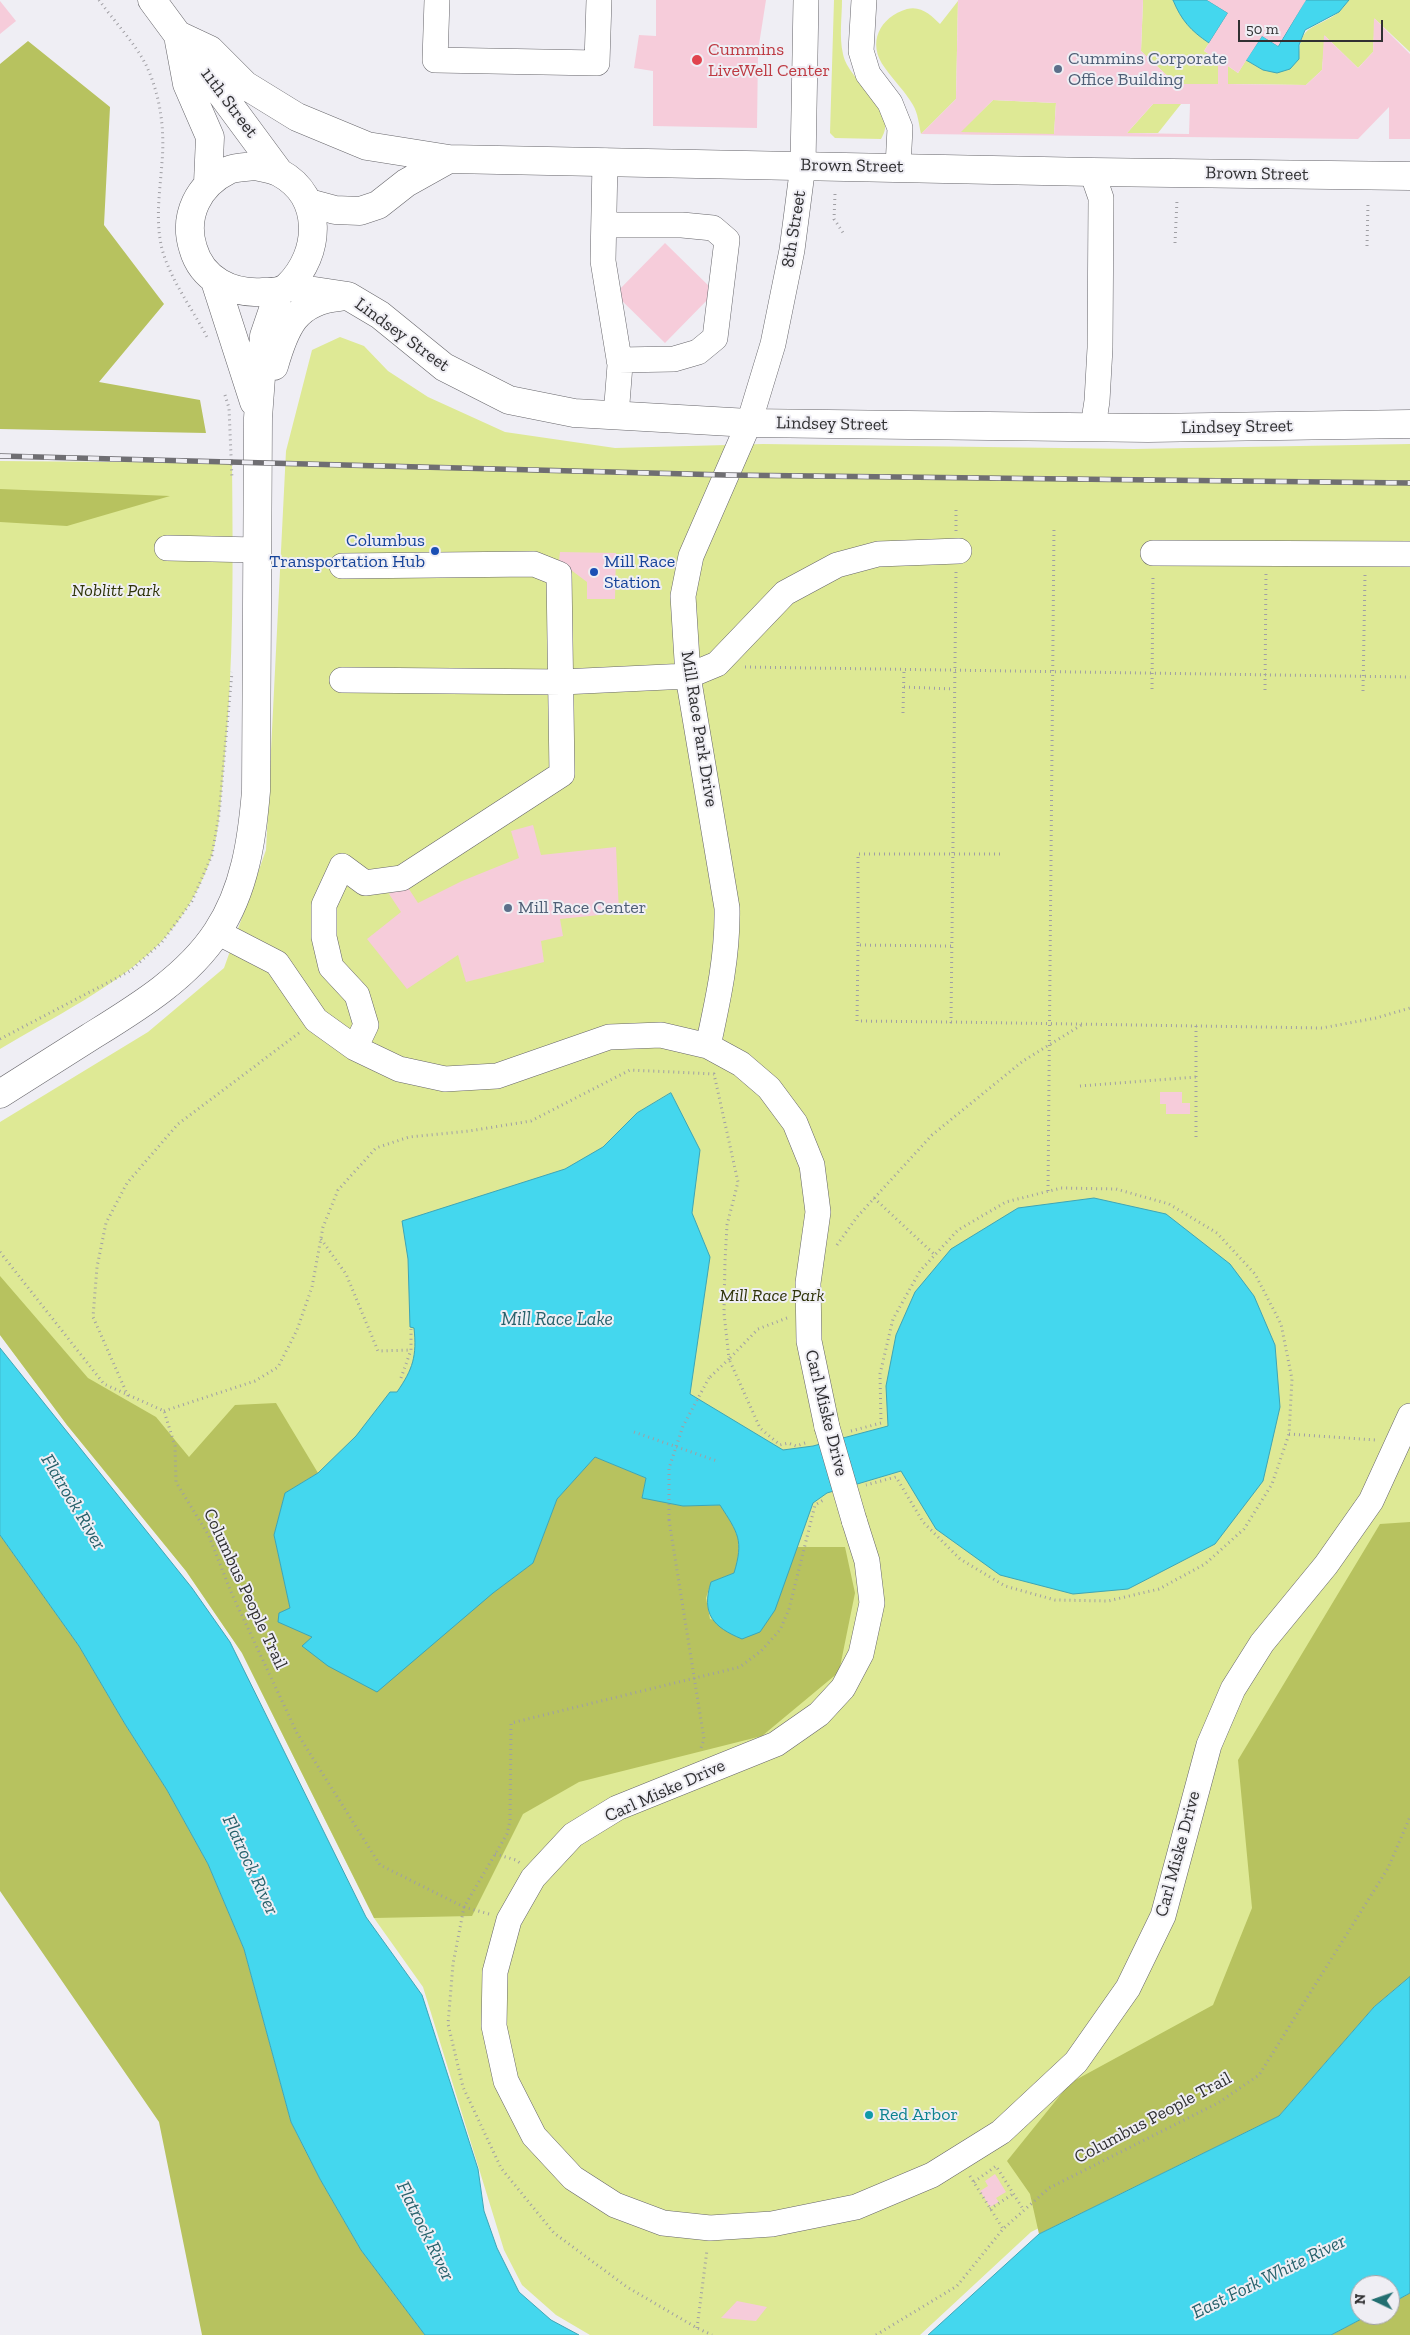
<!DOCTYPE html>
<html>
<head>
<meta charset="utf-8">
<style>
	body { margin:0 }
	#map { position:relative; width:1410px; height:2335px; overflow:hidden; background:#efeef4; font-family:"Zilla Slab",serif }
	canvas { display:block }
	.north { position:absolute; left:1350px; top:2275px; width:50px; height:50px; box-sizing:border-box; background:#efeef4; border:1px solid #a3a2a6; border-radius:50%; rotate:273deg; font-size:14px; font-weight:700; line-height:20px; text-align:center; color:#303032 }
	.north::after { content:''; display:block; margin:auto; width:18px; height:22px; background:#236f71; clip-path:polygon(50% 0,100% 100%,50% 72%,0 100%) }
	.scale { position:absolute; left:1238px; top:20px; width:145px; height:22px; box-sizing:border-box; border:2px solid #303032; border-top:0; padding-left:6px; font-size:15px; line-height:18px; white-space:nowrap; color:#303032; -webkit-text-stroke:4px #efeef4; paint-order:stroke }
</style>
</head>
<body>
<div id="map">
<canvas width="1410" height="2335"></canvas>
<div class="north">N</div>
<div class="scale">50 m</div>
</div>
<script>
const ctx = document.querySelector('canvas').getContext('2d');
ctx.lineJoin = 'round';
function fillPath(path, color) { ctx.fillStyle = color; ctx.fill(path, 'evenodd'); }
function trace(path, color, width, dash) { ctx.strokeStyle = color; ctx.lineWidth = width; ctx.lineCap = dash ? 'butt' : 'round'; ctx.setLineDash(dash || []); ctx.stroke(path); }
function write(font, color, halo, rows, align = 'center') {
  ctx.font = font + ' "Zilla Slab",serif'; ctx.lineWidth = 4; ctx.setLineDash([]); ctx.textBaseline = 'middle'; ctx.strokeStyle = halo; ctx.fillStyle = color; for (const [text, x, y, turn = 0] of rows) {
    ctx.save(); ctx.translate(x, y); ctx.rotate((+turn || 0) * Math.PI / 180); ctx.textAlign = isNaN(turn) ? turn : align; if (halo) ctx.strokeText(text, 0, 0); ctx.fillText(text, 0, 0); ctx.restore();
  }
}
fillPath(new Path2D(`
	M834 0H842C842 17 839 37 843 54 848 82 901 109 881 139L835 138 830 133Z
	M1143 0H1173C1180 17 1194 33 1209 43L1204 51 1218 60V84H1176L1141 51Z
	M1349 0H1410V52L1375 19 1373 52 1358 68 1325 36 1322 70 1306 85 1228 84V66L1238 73 1246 60 1263 70 1299 59C1299 22 1316 30 1339 12 1342 9 1346 4 1349 0Z
	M958 1 956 99 921 134C919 125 918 113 913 105 905 91 894 81 885 68 866 43 880 17 907 9 921 5 932 16 940 24Z
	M993 100 1056 103 1054 135 958 134Z
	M1153 104H1181L1158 133H1127Z
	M340 337 364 346 388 371 428 397 505 432 615 448 763 444 1134 449 1410 444V1906L1276 2110 1031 2232 920 2335H590L556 2315 522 2285 504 2250 423 1987 374 1918 242 1653 186 1571 67 1425 0 1335V1122L148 1032 224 968 266 850 286 451 312 350Z
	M0 461 232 463C233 564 234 665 224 765 221 795 220 827 212 855 202 886 183 919 160 943 119 985 52 1018 0 1049Z`), '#dee995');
fillPath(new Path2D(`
	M28 41 110 107 104 225 164 304 99 382 200 400 206 433 0 429V64Z
	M0 489 170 496 67 526 0 522Z
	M0 1276 88 1378 156 1417 189 1457 235 1405 276 1403 318 1473 285 1493 274 1535 290 1608 312 1637 302 1647 493 1593 533 1563 557 1499 595 1457 646 1478 642 1497 683 1506 720 1505C738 1533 744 1540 734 1573L711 1582 706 1598 710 1619 760 1632 774 1610 797 1547H845L855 1593 839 1672 762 1736 579 1782 523 1814 472 1916 374 1918 242 1653 186 1571 67 1425 0 1335Z
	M1410 1522V1977L1374 2007 1279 2116 1039 2234 1030 2194 1007 2161 1070 2083 1213 2005 1252 1908 1238 1760 1380 1524Z
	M0 1535 79 1646 125 1724 167 1790 208 1864 244 1949 291 2122 320 2179 361 2250 425 2335H202L159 2122 0 1891Z
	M1410 2293V2335H1331L1369 2315H1390V2304Z`), '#b7c25f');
const water = new Path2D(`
	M1173 0H1207L1228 13 1209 43C1191 31 1181 20 1173 0Z
	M1306 0H1349L1339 12 1305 30 1299 45V59L1290 69 1277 73 1263 70 1246 60 1262 36 1278 46Z
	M671 1093 700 1150 692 1213 710 1257 690 1394 783 1450 813 1446 888 1426 886 1386 896 1335 915 1292 951 1249 1018 1208 1094 1198 1166 1214 1230 1264 1254 1296 1275 1345 1280 1407 1263 1481 1215 1544 1128 1589 1073 1594 1000 1575 936 1529 901 1471 827 1493 813 1503 775 1610 760 1632 742 1639C713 1627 701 1614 711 1582L734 1573C744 1540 738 1533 720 1505L683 1506 642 1498 646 1478 595 1457 557 1499 533 1563 493 1593 377 1692 328 1666 302 1646 312 1637 278 1622 279 1613 290 1608 274 1535 285 1493 318 1473 356 1436 390 1392H397C413 1369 417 1356 414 1328L410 1327 408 1259 402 1221 565 1169 603 1147 637 1113Z
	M0 1348 192 1588 230 1642 366 1917 422 1995 478 2169 484 2211 497 2248 519 2292 551 2320 579 2335H425L361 2250 320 2179 291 2122 244 1949 208 1864 167 1790 125 1724 79 1646 0 1535Z
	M1410 1977V2293L1390 2304V2285H1360V2315H1369L1331 2335H928L1039 2234 1279 2116 1374 2007Z`);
fillPath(water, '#44d7ee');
trace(water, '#3ea5b6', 1);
fillPath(new Path2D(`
	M656 0H766L758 51 757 128 653 126V71L634 68 639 35 656 36Z
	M958 0H1143L1141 51 1176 84H1218V60L1204 51 1228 13 1207 0H1306L1278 46 1262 36 1238 73 1228 66V84L1306 85 1322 70 1324 35 1358 68 1373 52 1374 18 1410 54V139H1389V107L1358 139 921 134 956 99ZM993 100 1056 103 1054 134 961 132ZM1153 104H1190L1189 134 1127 133Z
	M0 1 16 21 0 34Z
	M665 243 715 292 665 343 615 294Z
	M560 552 616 553 615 599H587V582L559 561Z
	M533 825 541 855 616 847 619 913 560 919 563 936 541 941 544 962 466 982 458 955 407 989 367 939 401 912 389 894 405 883 418 903 462 881 519 858 511 831Z
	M1160 1092H1182V1103H1190V1114H1166V1104H1160Z
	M995 2174 1006 2192 996 2198 999 2202 990 2207 980 2191 988 2186 985 2181Z
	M737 2301 767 2307 756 2321 721 2318Z`), '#f6ccda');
const minor = new Path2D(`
	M437 0 435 60 597 63 599 0
	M864 0 861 51 868 74 890 103 900 128 898 167
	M605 161 603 261 620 365 616 416
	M1092 172 1101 198 1100 348 1097 401 1093 427
	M604 225H682L713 228 727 240 715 338 698 352 674 359 619 360
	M167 548 257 550
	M1153 553 1410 554
	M342 566 534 564 559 574 562 774 402 878 365 883 342 866 324 905V937L331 967 357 995 366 1025 355 1048
	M342 680 562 682 688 676 717 664 785 593 837 565 878 554 959 551
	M217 932 277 963 316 1020 355 1048 399 1069 445 1079 497 1076 609 1037 661 1035 708 1046 741 1064 769 1088 795 1123 812 1165 818 1212 808 1283 809 1341 827 1427
	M708 1046C718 1000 728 955 727 908L688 676 683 596 691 556 749 423 773 344 792 250 803 165 806 0
	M854 1520 867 1561 872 1603 861 1654 843 1688 819 1714 776 1744 617 1808 573 1835 533 1878 509 1920 495 1972 494 2026 506 2081 534 2136 573 2178 615 2205 663 2223 710 2228 772 2224 856 2207 932 2175 1001 2132 1076 2062 1128 1988 1163 1916 1209 1745 1233 1689 1262 1643 1326 1565 1371 1501 1410 1416`);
const major = new Path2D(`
	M152 0 279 172
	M178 35 210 50 245 85 297 117 367 146 449 159 1092 172 1410 176
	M179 41 187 84 210 137 208 183
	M255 166C263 168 273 169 280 173 324 197 321 254 288 286 281 293 272 292 263 292 232 294 202 280 193 248 183 216 198 185 229 170 236 167 247 167 255 166Z
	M309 203 335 210 360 211 378 205 406 183 449 159
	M215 281 254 402
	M288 287 348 296 380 315 444 367 509 400 574 413 749 423 1148 428 1410 424
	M274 366C285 328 295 301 339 297
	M0 1094C30 1075 60 1056 90 1037 135 1009 187 978 217 932 245 890 252 839 256 791L258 418 264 336 279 292`);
trace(minor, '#66656a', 26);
trace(major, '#66656a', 29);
trace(new Path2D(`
	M99 0C113 20 135 43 146 65 160 94 165 129 162 162 160 191 155 220 162 249 171 281 192 308 207 337
	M835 194 834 219 844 234
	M1175 243 1177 200
	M1367 246 1368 203
	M225 395 229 408 232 479
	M956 531V506
	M956 572 951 1022 1322 1028 1376 1018 1410 1008
	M745 667 1410 677
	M904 687 954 689
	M1152 689 1153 574
	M1265 690 1266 573
	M1363 691 1365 574
	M903 713 904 669
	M858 945 857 1021 951 1022
	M951 946 858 945V854H1000
	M1196 1026V1140
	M0 1039 130 971 162 942 192 901 212 855 219 815 232 672
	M1080 1086 1196 1077
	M1048 1191 1054 527
	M874 1198 935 1255
	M321 1239 346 1274 378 1351 411 1350
	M837 1245 857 1217 932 1135 1023 1061 1083 1024
	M0 1252 104 1384 164 1411 175 1446 176 1482 209 1536 231 1592 297 1733 380 1865 464 1907 453 1964 448 2024 463 2087 501 2168 554 2233 627 2287 697 2328 712 2335
	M787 1318 758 1329 729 1359 760 1428 780 1445 788 1443 796 1446 808 1442
	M401 1378 411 1350V1329
	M128 1396 93 1317 97 1267 106 1223 127 1183 178 1124 299 1033
	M164 1411 255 1381 278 1367 297 1330 312 1287 323 1227 338 1190 376 1148 409 1137 469 1131 531 1121 630 1070 714 1074 738 1182 727 1225 725 1261 724 1313 729 1359 709 1378
	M851 1431 881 1423 880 1374 893 1319 920 1271 958 1230 1006 1202 1061 1188 1116 1189 1169 1204 1217 1233 1255 1274 1281 1324 1292 1379 1289 1434 1272 1484 1244 1529 1205 1564 1159 1589 1108 1601 1055 1600 1005 1586 960 1559 923 1522 896 1477 866 1485
	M634 1432 717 1461
	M1289 1434 1376 1440
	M669 1520 704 1739 700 1751
	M495 1854 516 1860 520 1863
	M489 1914 464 1907 507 1834 510 1821 511 1723 740 1667 761 1651 780 1630 789 1609 815 1505 825 1499
	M970 2176 1003 2229
	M974 2182 996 2166 1023 2209
	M990 2209 1013 2194
	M697 2328 707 2250
	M876 2335 957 2286 1003 2229 1049 2188 1218 2103 1259 2075 1388 1868 1410 1817`), '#a09fa4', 3, [1, 4]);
trace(minor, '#fff', 25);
trace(major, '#fff', 28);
const rail = new Path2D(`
	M0 456 726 475 1410 483`);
trace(rail, '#6f6e72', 5.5);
trace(rail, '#efeef4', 4, [11]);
const minorBridge = new Path2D(`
	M827 1427 854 1520`);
trace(minorBridge, '#66656a', 26, []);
trace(new Path2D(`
	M669 1520V1468L683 1426 709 1378`), '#a09fa4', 3, [1, 4]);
trace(minorBridge, '#fff', 25);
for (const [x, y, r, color] of [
	[697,60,6,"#e0444e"],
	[1058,69,5,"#5c6f8a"],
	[435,551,5,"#1a4fb4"],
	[594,572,5,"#1a4fb4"],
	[508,908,5,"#5c6f8a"],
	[869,2115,5,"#0f9aa8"]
]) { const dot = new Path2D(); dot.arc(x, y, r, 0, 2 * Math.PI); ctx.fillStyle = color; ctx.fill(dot); trace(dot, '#efeef4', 2); }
write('18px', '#be3a42', '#efeef4', [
	["Cummins",708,50],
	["LiveWell Center",708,71]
], 'left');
write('18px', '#4e5e75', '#efeef4', [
	["Cummins Corporate",1068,59],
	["Office Building",1068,80],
	["Mill Race Center",518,908]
], 'left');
write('18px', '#303032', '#efeef4', [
	["11th Street",229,103,53],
	["Brown Street",852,166,1],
	["Brown Street",1257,174,1],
	["8th Street",794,229,-81],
	["Lindsey Street",402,335,36],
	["Lindsey Street",832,424,1],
	["Lindsey Street",1237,427,-1],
	["Mill Race Park Drive",699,729,81],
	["Carl Miske Drive",826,1413,76],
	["Columbus People Trail",245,1589,65],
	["Carl Miske Drive",665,1791,-24],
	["Carl Miske Drive",1178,1854,-75],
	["Columbus People Trail",1153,2118,-28]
]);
write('18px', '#164399', '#efeef4', [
	["Columbus",425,541],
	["Transportation Hub",425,562],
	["Mill Race",604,562,"left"],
	["Station",604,583,"left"]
], 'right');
write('italic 18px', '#2f3409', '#efeef4', [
	["Noblitt Park",116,591],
	["Mill Race Park",772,1296]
]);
write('18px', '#0d838f', '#efeef4', [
	["Red Arbor",879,2115]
], 'left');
write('italic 19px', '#27616b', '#efeef4', [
	["Mill Race Lake",557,1320],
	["Flatrock River",73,1502,59],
	["Flatrock River",250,1865,65],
	["Flatrock River",425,2231,64],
	["East Fork White River",1269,2277,-26]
]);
</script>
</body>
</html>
